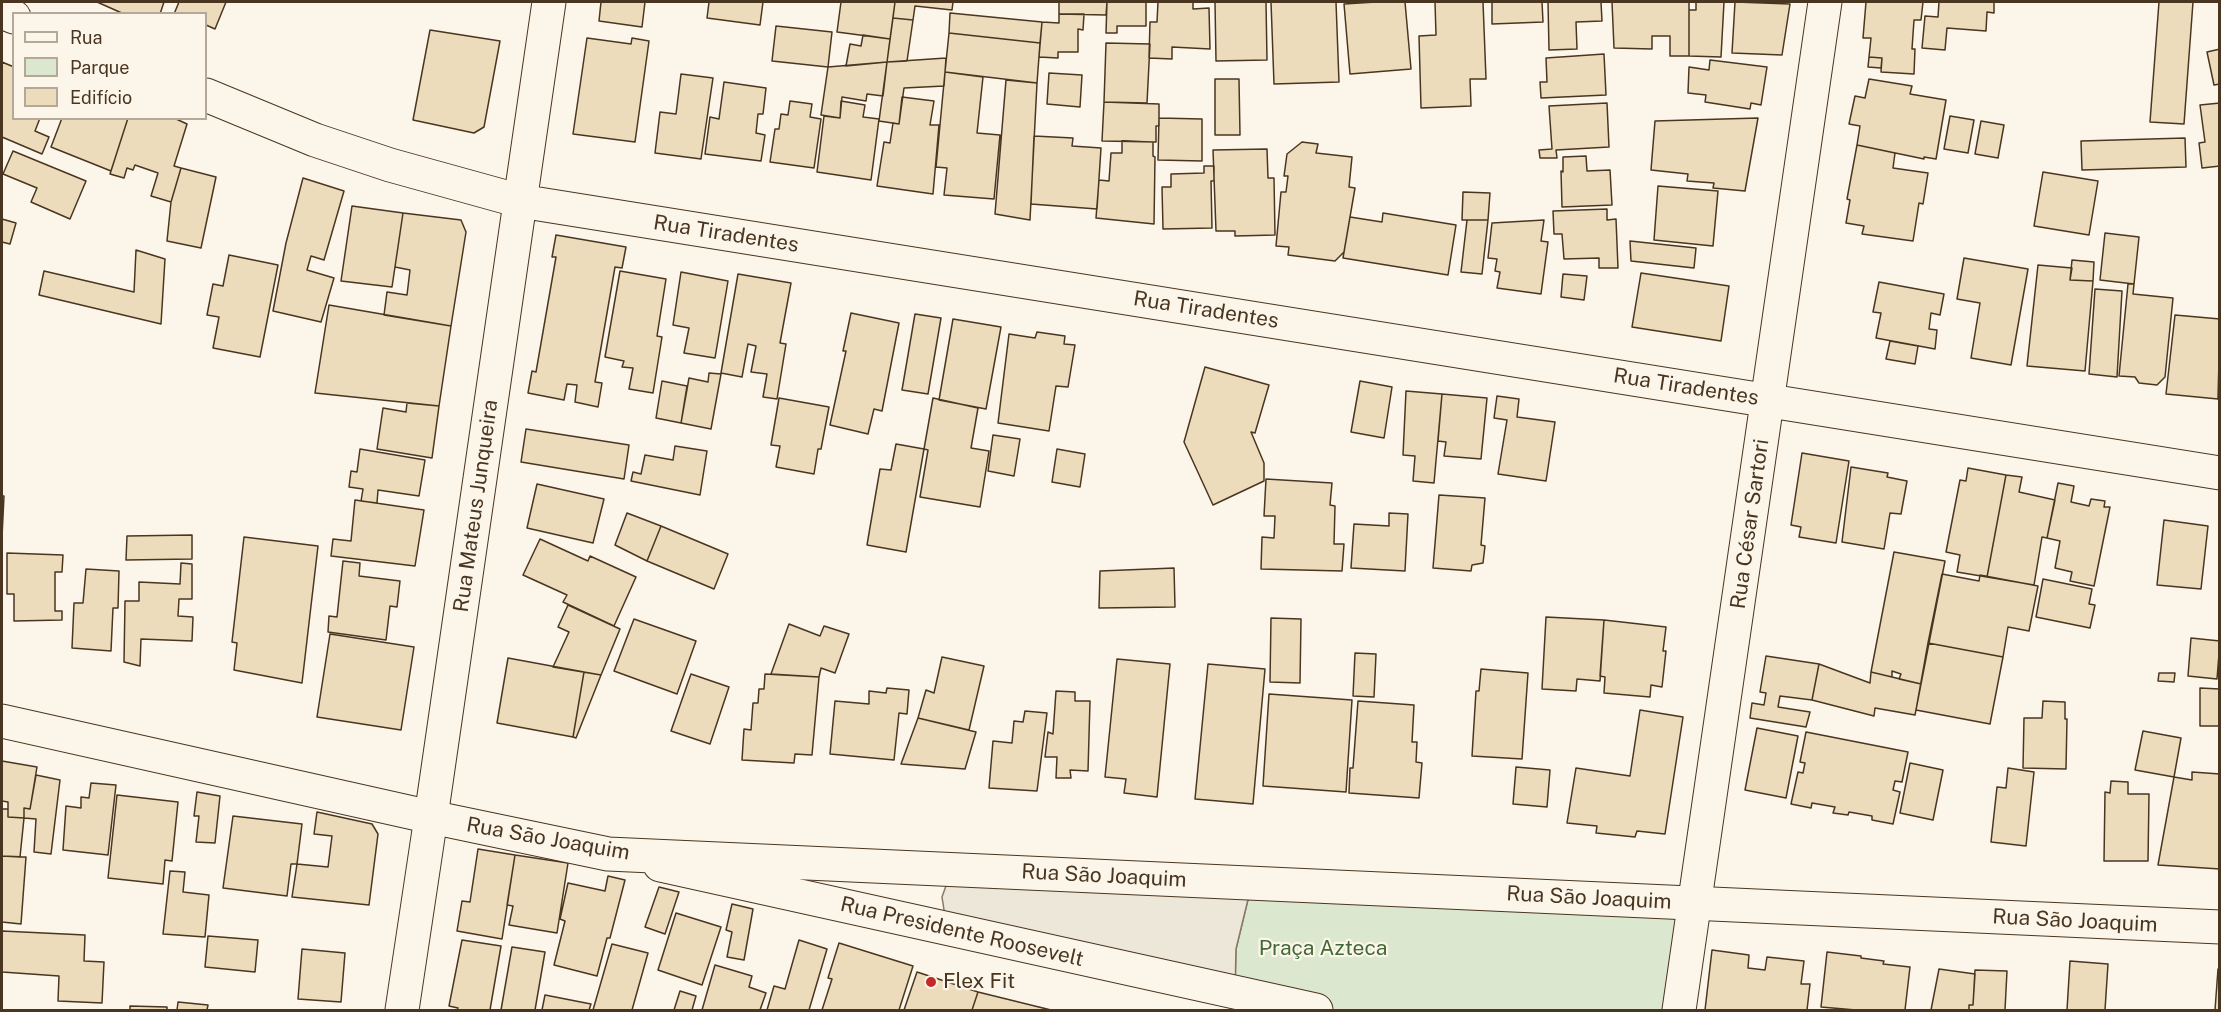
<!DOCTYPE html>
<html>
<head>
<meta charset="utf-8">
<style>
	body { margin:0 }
	#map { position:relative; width:2221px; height:1012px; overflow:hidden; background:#fbf6e9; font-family:"Public Sans",sans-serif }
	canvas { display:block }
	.frame { position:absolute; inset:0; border:3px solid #4a3520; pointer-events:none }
	.legend { position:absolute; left:12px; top:12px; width:195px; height:108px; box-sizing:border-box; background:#fbf6e9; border:2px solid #b4a999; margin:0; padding:8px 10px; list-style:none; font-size:18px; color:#4a3520 }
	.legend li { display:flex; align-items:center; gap:12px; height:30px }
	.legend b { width:30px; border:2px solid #b4a999 }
</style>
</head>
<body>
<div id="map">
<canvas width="2221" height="1012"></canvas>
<div class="frame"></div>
<ul class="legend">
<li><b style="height:8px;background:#fbf6e9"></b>Rua</li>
<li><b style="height:16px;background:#dce7d0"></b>Parque</li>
<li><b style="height:16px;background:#ecdcbc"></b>Edifício</li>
</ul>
</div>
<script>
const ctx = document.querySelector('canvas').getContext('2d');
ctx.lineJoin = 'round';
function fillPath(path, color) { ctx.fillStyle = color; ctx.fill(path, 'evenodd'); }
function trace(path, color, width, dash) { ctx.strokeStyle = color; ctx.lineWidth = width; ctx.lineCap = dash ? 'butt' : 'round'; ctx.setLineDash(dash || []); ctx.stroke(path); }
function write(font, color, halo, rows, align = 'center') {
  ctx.font = font + ' "Public Sans",sans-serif'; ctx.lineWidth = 4.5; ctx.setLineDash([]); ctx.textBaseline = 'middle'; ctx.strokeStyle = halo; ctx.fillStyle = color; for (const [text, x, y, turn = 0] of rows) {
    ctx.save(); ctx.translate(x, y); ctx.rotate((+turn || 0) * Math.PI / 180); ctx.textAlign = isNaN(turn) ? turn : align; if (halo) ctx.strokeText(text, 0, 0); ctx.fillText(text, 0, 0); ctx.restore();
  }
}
const green = new Path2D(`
	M1252 883 1695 903 1679 1010H1316L1235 993 1236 949Z`);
fillPath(green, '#dce7d0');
trace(green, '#887966', 1.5);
const parking = new Path2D(`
	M952 869 1252 883 1236 949 1235 993 947 929 942 897Z`);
fillPath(parking, '#ede7d9');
trace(parking, '#887966', 1.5);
const building = new Path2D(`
	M97 2H164L160 14H124Z
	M179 2H226L215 29 206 25V14H174Z
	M601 2H645L642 27 599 21Z
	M709 2H763L760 25 707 18Z
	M841 2H895L890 39 837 32Z
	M895 2H953L952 10 915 6 913 20 893 18Z
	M1059 2H1107L1106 15 1059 14Z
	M1107 2H1146V26H1117V33H1106Z
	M1158 2H1193V9L1209 8 1210 49 1172 47V59L1149 58 1150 22H1157Z
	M1215 2H1266L1267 60 1216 61Z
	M1271 2H1336L1339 82 1274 84Z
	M1376 2H1405L1411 69 1350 74 1344 4Z
	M1435 2H1483L1486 79H1470L1471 106 1421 108 1419 36 1436 35Z
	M1492 2H1542L1543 22 1492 24Z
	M1548 2H1601L1602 21 1576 22 1577 49 1549 50Z
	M1612 2H1689V56H1670V36H1652V49L1614 48Z
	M1696 2H1724L1721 57 1689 56V10H1696Z
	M1735 2 1790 4 1782 55 1732 53Z
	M1866 2H1923L1921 20H1914L1912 49H1915L1914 74 1881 72 1882 58 1869 57 1871 38H1863Z
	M1939 2H1994V13L1987 12 1986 31 1947 28 1945 50 1922 48 1925 16 1938 17Z
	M2159 2H2193L2184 124 2150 122Z
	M950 13 1042 22 1040 43 949 33Z
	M1059 14H1084L1083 30 1078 29V52H1058V58L1039 57 1042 22 1059 23Z
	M893 18 913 20 907 61 887 62Z
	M776 26 832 32 828 67 772 61Z
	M430 30 500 41 484 127 474 133 413 120Z
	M949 33 1040 43 1037 83 945 72Z
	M863 35 890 39 887 62 846 66 850 44 861 46Z
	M587 38 631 44 632 38 649 41 635 142 573 134Z
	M1106 43 1150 44 1147 103 1104 102Z
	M2220 49V84L2214 85 2207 52Z
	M1604 54 1606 95 1541 98 1540 82H1547L1546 58Z
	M1869 57 1882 58 1881 68 1868 67Z
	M946 58 944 86 904 88 899 124 879 121 887 62Z
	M1710 60 1767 67 1761 105 1751 103 1750 109 1705 102 1706 95 1688 93 1689 67 1709 70Z
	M2 62 14 67V118H40L35 131 49 137 42 154 2 137Z
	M887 62 883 96 867 94 866 101 842 97 840 118 821 115 828 67Z
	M945 72 983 77 977 133 1000 135 994 199 944 195 947 168 936 167Z
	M1049 73 1082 75 1080 107 1047 104Z
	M681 74 713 78 701 159 655 153 660 112 676 114Z
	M1215 79H1239L1240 135H1215Z
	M1869 79 1912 86 1910 94 1946 100 1936 159 1924 157V159L1857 145 1860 126 1849 124 1855 96 1865 98Z
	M1006 80 1037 83 1030 220 995 214Z
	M724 82 766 88 763 114H758L756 133 765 135 761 161 705 154 710 117 719 119Z
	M902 97 934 101 930 125H939L933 194 877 186 884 142 890 143 893 123 899 124Z
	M790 101 812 104 810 117 821 119 814 168 770 162 775 129H779L781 114 788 115Z
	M841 101 865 105 863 117 879 119 871 180 817 172 824 116 840 118Z
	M1104 102 1159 104V126H1156V142L1102 141Z
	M1607 103 1609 147 1556 150 1557 158H1540L1539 150 1552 149 1549 106Z
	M2220 103V166L2202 168 2199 143 2205 142 2200 105Z
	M1950 116 1974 120 1968 153 1944 149Z
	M62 118H128L111 171 51 147Z
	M128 118H174L187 124 174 166 181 168 171 202 151 196 158 173 135 165 133 170 127 168 124 178 110 174Z
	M1159 118 1202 119V161L1158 160Z
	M1758 118 1745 191 1713 188 1714 183 1687 181 1688 174 1651 170 1655 121Z
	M1981 121 2004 125 1998 158 1975 154Z
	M1034 136 1073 138 1072 146 1101 148 1097 209 1031 204Z
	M2185 138 2186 167 2082 170 2081 141Z
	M1122 141 1153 142V156L1155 157 1154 224 1096 218 1099 180 1109 181 1111 153H1122Z
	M1302 142 1318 144 1316 153 1352 157 1349 187 1355 188 1350 217 1344 252 1335 261 1288 255 1289 247 1276 246 1281 192H1286L1288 176H1284L1287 154Z
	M1857 145 1895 153 1893 168 1928 173 1923 204 1919 203 1913 241 1862 234 1864 226 1846 223 1850 200 1847 199Z
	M1267 149 1268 178H1274L1275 235 1235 236V231H1216L1213 150Z
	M13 151 86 181 70 219 31 202 37 188 3 174Z
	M1586 156 1587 171 1610 170 1612 205 1562 207 1561 171 1563 172V157Z
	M1204 166H1214V181H1211L1212 228 1163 229 1162 187H1171V174L1204 173Z
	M181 168 216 177 201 248 167 241 171 202Z
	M2043 172 2098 181 2089 235 2034 226Z
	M303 178 344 191 324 260 311 256 307 270 334 278 321 322 273 311 286 243Z
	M1658 186 1718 191 1713 246 1654 240Z
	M1463 192 1490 193 1488 220H1462Z
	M352 206 403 213 392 287 341 281Z
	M1607 209V220L1616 219 1618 268H1599V258L1564 259 1562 234H1554L1553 211Z
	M403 213 461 220 466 232 451 326 384 315 387 292 407 295 410 270 395 267Z
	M1383 213 1456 225 1448 275 1343 258 1350 217 1382 222Z
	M2 219 16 223 10 244 2 242V244Z
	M1467 220H1488L1482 274 1461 272Z
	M1544 220 1541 241 1548 242 1541 294 1497 288 1500 272 1495 271 1497 259 1488 258 1492 223Z
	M2105 233 2139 237 2134 284 2100 280Z
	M556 235 626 247 622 268 615 267 595 382 602 383 598 407 575 402 577 385 567 384 564 400 528 393 532 371 536 372 556 257H552Z
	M1630 241 1696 248 1694 268 1631 261Z
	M136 250 165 259 161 324 39 295 44 271 134 292Z
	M229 255 278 265 260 357 213 348 219 317 207 315 213 284 223 286Z
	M1964 258 2028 269 2011 365 1971 358 1980 303 1957 299Z
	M2072 260 2094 262 2093 281 2070 280Z
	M2038 265 2072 268 2070 280 2093 281 2085 371 2027 366Z
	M620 271 666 279 657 336 662 337 653 393 629 389 633 368 622 367 624 361 605 357Z
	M681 272 728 281 715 358 684 353 689 328 673 325Z
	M1641 273 1729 286 1721 341 1632 327Z
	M738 274 791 283 780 343 786 344 777 399 763 397 767 374 751 372 756 346 748 344 742 377 721 373Z
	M1563 274 1587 276 1584 300 1561 297Z
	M1879 282 1944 294 1940 315 1931 313 1929 329 1937 330 1935 349 1876 338 1881 313 1873 312Z
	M2128 284H2134L2133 294 2173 298 2165 377 2157 385 2139 383 2135 377 2119 376Z
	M2095 289 2122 291 2117 377 2089 374Z
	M329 305 451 326 439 406 315 393Z
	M851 313 899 323 882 411 874 409 868 434 830 425 846 351H843Z
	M915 314 941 318 928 394 902 390Z
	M2175 315 2220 319 2218 399 2166 394Z
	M953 319 1001 327 986 409 939 400Z
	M1037 332 1065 336 1064 344 1075 345 1068 387 1056 386 1049 431 998 423 1009 334 1035 338Z
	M1890 341 1918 346 1915 364 1886 359Z
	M1205 367 1269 385 1255 433 1251 432 1264 463V481L1213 505 1184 442Z
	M709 373 721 374 711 429 681 423 689 378 708 382Z
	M662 381 687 386 681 423 656 418Z
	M1360 381 1392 387 1384 438 1351 432Z
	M1406 391 1442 394 1434 483 1413 481 1415 456 1403 455Z
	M1442 394 1487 398 1481 459 1444 456 1446 442 1438 441Z
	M1497 396 1519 399 1517 417 1555 422 1546 481 1498 474 1507 420 1494 418Z
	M779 398 829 407 821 449H818L814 474 776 467 780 446 771 445Z
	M933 398 978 408 971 448 989 451 980 507 920 497 928 450 924 449Z
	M407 403 439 406 432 458 377 449 383 408 406 412Z
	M526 429 629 445 624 479 521 462Z
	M993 435 1020 439 1014 476 988 471Z
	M896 444 924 449 906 552 867 545 880 469 891 470Z
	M675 446 707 451 700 495 631 481 633 472 641 474 645 455 673 460Z
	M360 449 425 460 419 496 378 490 377 503 361 501 363 489 349 487 351 471 357 472Z
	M1057 449 1085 454 1080 487 1052 482Z
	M1802 453 1849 461 1836 543 1799 537 1801 527 1791 525Z
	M1851 467 1888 473 1887 477 1907 481 1901 514 1890 513 1884 549 1842 542Z
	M1968 468 2006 475 1987 577 1957 572 1960 555 1946 552 1960 480 1966 481Z
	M2006 475 2022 477 2019 492 2055 500 2047 538 2042 537 2034 585 1987 577Z
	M1266 479 1332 483 1330 505 1335 506 1334 544H1344L1342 571 1261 569 1262 537 1274 538 1275 516H1264Z
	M2058 483 2074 486 2071 502 2089 506 2091 499 2105 501 2104 507H2110L2094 586 2070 581 2072 572 2055 568 2060 541 2047 538Z
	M537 484 604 499 593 543 527 528Z
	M1439 495 1485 498 1481 545 1485 546 1483 563 1472 565 1471 571 1433 568Z
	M2 496H4L2 537Z
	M355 500 424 510 415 566 331 556 333 539 351 541Z
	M627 513 661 526 647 561 615 545Z
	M1389 513 1408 514 1405 571 1351 568 1354 524 1389 526Z
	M2164 520 2208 526 2201 589 2157 585Z
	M661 526 728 554 714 589 647 561Z
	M192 535V559L126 560 127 536Z
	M244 537 318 546 302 683 234 670 237 643 232 642Z
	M540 539 588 561 590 556 636 577 614 626 563 602 567 595 523 575Z
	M1894 552 1945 561 1921 684 1899 679 1901 674 1892 671V677L1871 672Z
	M7 553 63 555 62 572H55V611H62V620L14 621V594H7Z
	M343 561 360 563 359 576 400 581 397 607 390 606 386 640 328 632 329 616 337 617Z
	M181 563 192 564V599H179L178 616 193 617 192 641 141 639 140 666 124 662 125 601H139V582L180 584Z
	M1174 568 1175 607 1099 608 1100 571Z
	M86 569 119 571 118 608H113L111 651 72 648 74 603H83Z
	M1942 574 1979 581 1980 575 2038 586 2029 631 2008 627 2003 657 1928 643Z
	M2043 579 2092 589 2089 604 2095 605 2090 628 2036 617Z
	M568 605 620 629 601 675 553 667 569 632 558 627Z
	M1546 617 1604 620 1600 681 1577 679 1576 691 1542 689Z
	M1271 618 1301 619 1300 683 1270 682Z
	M634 619 696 641 677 694 614 671Z
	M1604 620 1666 627 1663 651H1666L1662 687 1651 685 1650 697 1604 693 1605 677 1600 676Z
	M789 624 820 636 824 626 849 634 835 673 821 668 819 677 771 674Z
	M330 634 414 647 401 730 317 717Z
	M2191 638 2220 641 2217 679 2188 676Z
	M1928 643 2003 657 1990 724 1916 710Z
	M1355 653 1376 654 1374 697 1353 696Z
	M1766 656 1819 664 1812 700 1780 696 1778 707 1810 712 1806 727 1750 718 1752 703 1764 705 1766 693 1760 692Z
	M942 657 984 666 969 730 918 718 926 690 934 693Z
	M508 658 584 672 573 737 497 723Z
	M1117 659 1170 664 1157 797 1124 793 1126 779 1105 777Z
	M1208 664 1265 669 1253 804 1195 799Z
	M1819 664 1870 683 1871 672 1921 684 1915 715 1875 708 1874 716 1812 700Z
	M1481 669 1528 673 1522 759 1472 756 1476 691H1479Z
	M584 672 601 675 576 738 573 737Z
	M2159 673H2175L2174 682 2158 681Z
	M691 674 729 687 710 744 671 731Z
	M765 674 819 677 812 755 795 754 794 763 742 760 744 729 751 730 753 703H758L759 689H764Z
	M887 688 909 690 907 714 899 713 894 760 830 754 835 701 869 704V691L886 693Z
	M2200 688 2220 689V726H2200Z
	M1056 691 1075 692V701H1090L1088 771 1070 770 1071 778H1056L1057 757H1045L1048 732 1053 734Z
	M1269 694 1352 700 1346 792 1263 786Z
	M1358 701 1414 705 1412 742H1417L1416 762 1422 763 1419 798 1349 793 1350 768H1353Z
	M2043 701 2065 702V719H2067L2066 769 2023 768 2024 718H2042Z
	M1640 710 1683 717 1665 834 1637 831 1635 837 1596 833 1597 826 1567 823 1576 768 1630 776Z
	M1025 711 1047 713 1037 791 989 788 993 741 1012 743 1014 721 1023 722Z
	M918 718 976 732 965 769 901 764Z
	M1757 728 1798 736 1786 798 1745 790Z
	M2143 731 2181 738 2174 777 2135 770Z
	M1806 732 1908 752 1902 782 1895 781 1893 790 1900 792 1893 824 1872 820V816L1849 812 1848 815 1833 813 1835 807 1812 803 1811 808 1791 804 1798 772 1803 773 1805 763 1800 762Z
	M2 761 37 767 30 809 24 808V818L8 817V802L2 801Z
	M1910 763 1943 770 1933 820 1900 813Z
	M1516 767 1550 770 1547 807 1513 804Z
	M2008 768 2034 772 2026 846 1991 842 1997 787 2006 788Z
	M2192 772 2220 774V869L2158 865 2174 777 2192 780Z
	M36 775 60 780 51 854 34 852 36 819 24 818V808L30 809Z
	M2111 781 2128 782V794H2149L2148 861H2104L2105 792 2110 793Z
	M91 783 116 785 108 855 63 850 66 806 81 808V797L89 798Z
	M197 792 220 796 215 843 196 842 199 816H194Z
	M117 795 178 802 172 861 165 860 163 884 108 878Z
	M2 809H8V817L24 818 20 857 2 856Z
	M317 812 372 824 378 834 369 905 292 897 297 864 328 867 332 836 314 834Z
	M233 816 302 824 297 864H291L287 896 223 888Z
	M478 849 515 855 502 939 457 931 462 901 470 902Z
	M515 855 568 863 557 933 509 925 513 906 507 905Z
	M2 856 26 857 21 924 2 922Z
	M170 871 185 872 183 892 209 895 205 937 163 934Z
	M608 876 625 880 610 938H607L597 976 554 965 565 921 560 919 568 883 605 891Z
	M659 887 679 892 665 934 645 927Z
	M732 904 753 909 744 960 727 957 732 932 726 930Z
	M676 913 721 927 702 985 658 970Z
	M2 931 85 935 84 961 104 962 102 1003 58 1001 59 976 2 972Z
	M208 936 258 940 255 972 205 967Z
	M462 940 501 946 490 1010H457L458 1008 449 1006Z
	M799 940 827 949 809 1010H767L774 986 785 989Z
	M839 943 913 966 899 1010H822L832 979 828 978Z
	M612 944 648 953 632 1010H593Z
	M512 947 545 952 535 1010H501Z
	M302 949 345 953 341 1002 298 999Z
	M1712 950 1749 955 1748 968 1765 970 1767 957 1804 961 1801 984H1810L1807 1010H1705Z
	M1827 952 1861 956V958L1884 961 1883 964 1910 967 1905 1010H1856L1821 1007Z
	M2070 961 2108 964 2105 1010H2067Z
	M715 965 752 976 749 987 766 993 760 1010H702Z
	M1939 969 1975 974 1973 1005H1969V1010H1931Z
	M2218 969H2220V1010H2215Z
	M1975 970 2007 971 2005 1010H1969V1005H1973Z
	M917 972 978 992 972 1010H904Z
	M680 991 696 996 692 1010H674Z
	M978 992 1051 1010H972Z
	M545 995 591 1004 589 1010H542Z
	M178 1002 208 1005 207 1010H177Z
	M130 1006 167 1007V1010H130Z`);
fillPath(building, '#ecdcbc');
trace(building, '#4a3520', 1.5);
const minor = new Path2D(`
	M2 12 14 17
	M206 95 315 140 390 165 520 201 2220 473
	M431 817 549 2
	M660 865 1316 1010
	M1679 1010 1825 2`);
const tertiary = new Path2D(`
	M2 721 431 817 608 854 2220 927
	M402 1010 431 817`);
trace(minor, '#4a3520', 35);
trace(tertiary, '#4a3520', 35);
trace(minor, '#fbf6e9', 33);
trace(tertiary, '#fbf6e9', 33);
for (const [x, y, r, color] of [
	[931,982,6,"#c62828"]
]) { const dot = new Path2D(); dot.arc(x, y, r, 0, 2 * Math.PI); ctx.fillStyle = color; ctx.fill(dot); trace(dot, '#fbf6e9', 2); }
write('21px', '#4a3520', '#fbf6e9', [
	["Rua Tiradentes",726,234,9],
	["Rua Tiradentes",1206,310,9],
	["Rua Tiradentes",1686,387,9],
	["Rua Mateus Junqueira",476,506,-82],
	["Rua César Sartori",1750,524,-82],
	["Rua São Joaquim",548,839,10],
	["Rua São Joaquim",1104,876,3],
	["Rua São Joaquim",1589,898,3],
	["Rua São Joaquim",2075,921,3],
	["Rua Presidente Roosevelt",962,932,13]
]);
write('21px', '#436837', '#fbf6e9', [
	["Praça Azteca",1323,949]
]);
write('21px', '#4a3520', '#fbf6e9', [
	["Flex Fit",943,982]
], 'left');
</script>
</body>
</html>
